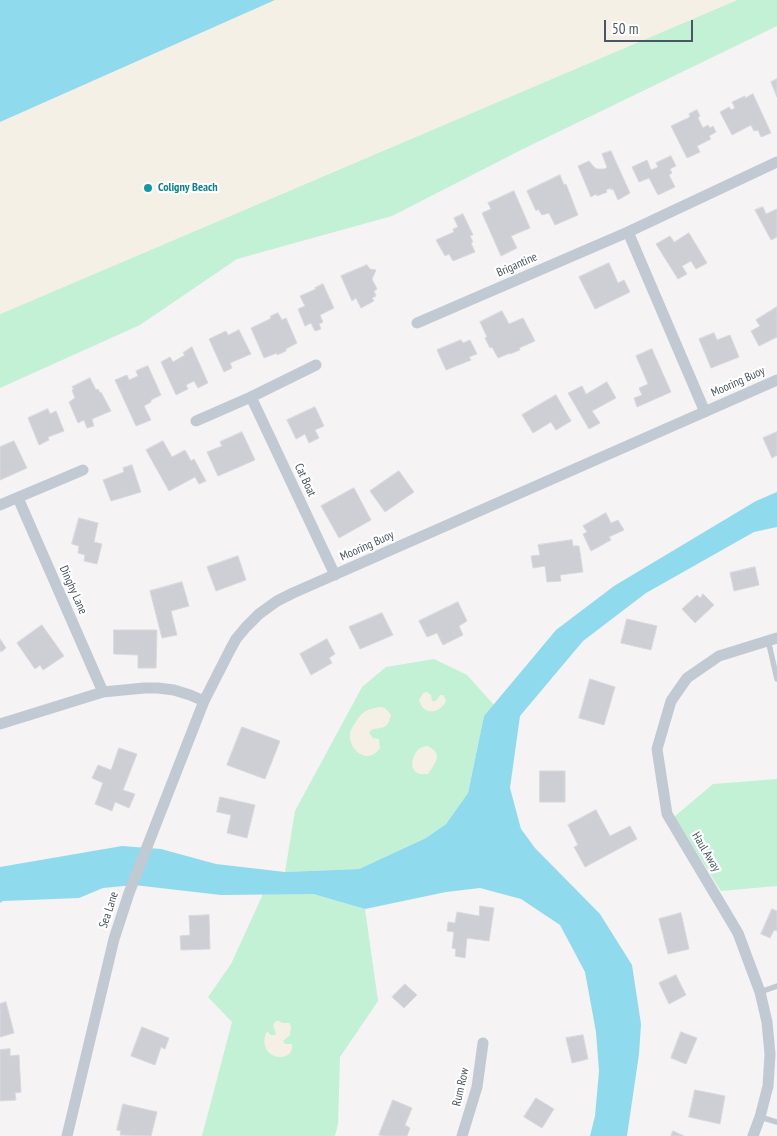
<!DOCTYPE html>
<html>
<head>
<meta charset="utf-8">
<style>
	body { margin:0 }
	#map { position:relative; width:777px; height:1136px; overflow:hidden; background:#f5f3f3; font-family:"PT Sans Narrow",sans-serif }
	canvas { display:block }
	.scale { position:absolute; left:604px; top:20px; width:89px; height:22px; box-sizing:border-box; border:2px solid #4a5661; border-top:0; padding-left:6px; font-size:15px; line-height:18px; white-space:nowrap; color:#4a5661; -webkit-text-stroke:4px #fff; paint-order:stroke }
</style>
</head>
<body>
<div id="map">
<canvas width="777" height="1136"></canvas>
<div class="scale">50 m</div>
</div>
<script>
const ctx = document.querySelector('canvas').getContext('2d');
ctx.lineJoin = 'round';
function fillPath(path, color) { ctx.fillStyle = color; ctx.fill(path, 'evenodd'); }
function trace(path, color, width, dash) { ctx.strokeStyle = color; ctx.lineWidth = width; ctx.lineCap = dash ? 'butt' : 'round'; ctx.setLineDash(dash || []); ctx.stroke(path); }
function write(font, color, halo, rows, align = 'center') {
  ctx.font = font + ' "PT Sans Narrow",sans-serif'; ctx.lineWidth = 4.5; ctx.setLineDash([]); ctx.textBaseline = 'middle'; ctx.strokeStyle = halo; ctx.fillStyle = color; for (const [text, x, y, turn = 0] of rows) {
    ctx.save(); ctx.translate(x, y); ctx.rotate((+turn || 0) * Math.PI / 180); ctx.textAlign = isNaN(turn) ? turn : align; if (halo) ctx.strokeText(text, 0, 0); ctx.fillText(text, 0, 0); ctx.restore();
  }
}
fillPath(new Path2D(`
	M737 0H777V26L523 149 392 216 237 259 140 325 0 388V314Z
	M434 659 467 675 494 705 484 716 468 793 446 824 426 838 359 869 285 872 295 811 362 687 386 667Z
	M777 779V886L721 891 674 817 713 784Z
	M263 894H313L365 909 378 1001 340 1057 338 1124 335 1136H202L232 1022 208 997 231 964Z`), '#c3f1d5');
fillPath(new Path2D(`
	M46 0H737L0 314V19Z
	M427 692 431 695 432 701H436L440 695H443L445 698 446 701C442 709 432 716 423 708 422 707 420 702 419 700L423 693Z
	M381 707C386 708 388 711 391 715 387 731 383 726 371 730L369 733 373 738 379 739 380 748C368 766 348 750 350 733 351 729 353 726 355 723 361 712 369 708 381 707Z
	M427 746C444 753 436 762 428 774 424 774 419 775 416 772 409 767 413 754 419 749 421 747 424 747 427 746Z
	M276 1021H279L282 1023H289L291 1026 290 1035 283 1041 285 1044H292C295 1065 256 1060 266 1033L268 1032 271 1035H275L276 1034C275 1028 271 1026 276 1021Z`), '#f5f0e5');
fillPath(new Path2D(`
	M0 0H275L0 122Z
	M777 492V527L754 532 646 593 583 641 520 716 510 788 521 829 535 848 600 914 632 965 641 1024 639 1054 627 1136H590L595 1116 599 1071 596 1032 585 972 560 925 521 899 480 888 446 892 365 909 313 894 221 895 134 885 103 888 79 898 3 901 0 903V867L122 846 161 849 216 864 285 872 359 869 426 838 446 824 468 793 484 716 556 630 614 586 756 501Z`), '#90daee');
const building = new Path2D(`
	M777 79V97L771 82Z
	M753 94 771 133 761 137 758 130 754 131 751 125 732 135 720 112 729 107 731 110 735 108 732 102 745 96V98Z
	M697 110 700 116 698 118 703 128 708 125 710 128 713 126 716 132 709 136 711 139 697 146 700 152 687 158 671 126 690 117 689 114Z
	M611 151 630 193 618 200 613 189 611 190V188L606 190 607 192 597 196 596 194 591 197 578 166 589 161 594 167 597 169H605L607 167 602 154Z
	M671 156 676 166 670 169 672 173 669 175 675 187 658 195 649 178 639 182 632 167 647 160 651 170 658 167 656 163Z
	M560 175 564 185 566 184 578 215 555 225 549 213 542 215 538 209 536 211 527 191Z
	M514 191 530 228 511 236 517 248 501 256 482 213 491 209 488 203Z
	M763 207 766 214 777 209V237L771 240 755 210Z
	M463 214 473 235 470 236 473 242 471 243 475 252 453 261 449 254 445 256 436 240 454 232 453 229 458 227 454 218Z
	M689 233 707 263 696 269 691 261 682 266 687 274 678 279 656 244 670 236 674 242Z
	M609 263 618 283 624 280 630 292 595 309 579 277Z
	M367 265 370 269 376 270 372 279 377 289 374 291 376 296 372 298 374 301 361 308 356 298 352 301 341 276Z
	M323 284 334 308 320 315 323 322 319 324 321 329 315 331 311 323 305 326 298 309 305 306 300 296 316 289 315 288Z
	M777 307V337L759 346 751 331 760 326 756 320Z
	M502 311 509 324 523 318 535 341 519 348 520 350 510 354V353L498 358 492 347 490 348 485 338 487 337 480 322Z
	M278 313 282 320 286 318 297 343 286 349V351L277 355V353L264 358 251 328 270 319 271 316Z
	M239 330 251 354 230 363 232 368 224 372 209 339 226 331 228 335Z
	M714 333 717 340 730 335 739 357 711 368 699 339Z
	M461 340 463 343 470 340 477 354 469 357 471 360 446 370 437 350Z
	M192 347 208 383 198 388 194 381 186 385 188 389 176 395 161 362 170 357 173 362 185 355 183 353Z
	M652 349 671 392 637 407 634 398 642 395 639 388 648 384 636 356Z
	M148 366 161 395 151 400V402L144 406 151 420 136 426 115 380 127 375 129 380 138 376 136 371Z
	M90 378 96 390 98 389 100 393 101 392 111 411 92 419 94 426 87 428 84 420 78 423 69 402 75 398 72 390 74 389 72 387Z
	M607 382 616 398 592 411 600 423 589 429 568 393 582 386 586 394Z
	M556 395 571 421 556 430 551 422 533 433 522 415Z
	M315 407 324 426 315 430 319 438 309 443 305 434 296 439 287 420Z
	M48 409 50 414 56 411 64 431 48 437 49 440 39 445 28 418Z
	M242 432 255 460 218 476 207 452 222 446 220 442Z
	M777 432V455L772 458 763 438Z
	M14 441 27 468 0 480V447Z
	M163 441 172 457 185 450 191 461 194 459 206 481 199 484 195 477 169 491 146 450Z
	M132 465 141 492 111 501 103 480 124 472 123 468Z
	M399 471 414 492 385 512 370 491Z
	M354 488 371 520 339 538 321 506Z
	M606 513 611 523 618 520 624 530 609 537 611 540 591 551 583 534 587 532 583 526Z
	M79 518 98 523 94 542 102 544 97 564 84 561 85 555 78 553 79 546 72 544Z
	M572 540 573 546H579L583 572 560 575 561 581 547 582 545 566 533 568 531 556 540 555 538 545Z
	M238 556 246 580 216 591 207 567Z
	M755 567 759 585 734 591 730 573Z
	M182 582 189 606 171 611 177 635 162 638 150 591Z
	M703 594 714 605 695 623 682 609 697 595 700 598Z
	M458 602 467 621 459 626 463 635 443 645 437 633 427 637 419 621Z
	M382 613 393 635 360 649 349 627Z
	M627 619 657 626 651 650 621 643Z
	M42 625 64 656 43 670 40 665 35 669 17 643Z
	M114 630H157L156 668H138V655L114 654Z
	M0 639 6 648 1 652 0 650Z
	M327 639 335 654 329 658 332 663 311 675 300 654Z
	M590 679 615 687 604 725 579 718Z
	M242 727 280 741 265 779 227 765Z
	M119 748 137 754 123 790 135 794 129 808 115 802 112 811 95 804 103 783 92 778 98 765 111 770Z
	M540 771H565V802H540Z
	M220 797 255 805 247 838 227 833 231 815 217 812Z
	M596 810 610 836 630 826 637 839 585 867 574 847 578 845 568 825Z
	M480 906 494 908 489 941 467 938 465 958 455 956 456 949 452 948 454 932 447 931 448 922 455 923 457 912 479 916Z
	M772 909 777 911V931L774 930 770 938 761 934Z
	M681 913 689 949 668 954 659 919Z
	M209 915 210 949 181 950 180 936 190 935 189 916Z
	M676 975 686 995 669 1004 659 983Z
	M405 984 417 995 404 1008 392 997Z
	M6 1002 14 1033 0 1037V1004Z
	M142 1027 169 1038 165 1049 161 1047 155 1065 131 1056Z
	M681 1032 697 1038 686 1064 671 1058Z
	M583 1035 588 1059 572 1063 566 1038Z
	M10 1049V1056L19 1055 21 1092 15 1093 16 1100 0 1101V1050Z
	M695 1090 725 1096 720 1124 689 1117Z
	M536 1098 554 1109 542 1128 524 1117Z
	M393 1100 412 1108 405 1125 410 1128 407 1136H383L379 1135Z
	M123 1104 157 1112 151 1136 120 1135 121 1131 117 1130Z
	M673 1131 684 1136H671Z`);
fillPath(building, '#cdcfd5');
trace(building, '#d7d9de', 1);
trace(new Path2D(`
	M768 640 777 679
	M760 992 777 986
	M760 1117 777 1122`), '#c1cad2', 5.5);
trace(new Path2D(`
	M628 232 705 412
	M417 323 628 232 777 162
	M251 397 335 575
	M196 421 251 397 316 365
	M18 498 103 692
	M0 505 83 470
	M0 724 103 692 144 688H158L174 690 190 695 204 701
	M67 1136 114 939 129 893 204 701 230 650 236 639 246 627 259 614 277 601 293 593 777 380
	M462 1136 477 1087 483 1043
	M753 1136 760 1117 768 1086 770 1054 767 1022 760 992 738 933 667 814 657 749 671 701 687 678 719 656 777 638`), '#c1cad2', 11);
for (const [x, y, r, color] of [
	[148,188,5,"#0f9aa8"]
]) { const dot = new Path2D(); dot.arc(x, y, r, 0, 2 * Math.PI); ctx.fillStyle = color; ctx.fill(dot); trace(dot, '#fff', 2); }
write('bold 12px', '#0d838f', '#fff', [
	["Coligny Beach",158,188]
], 'left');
write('12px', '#4a5661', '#fff', [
	["Brigantine",517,265,-24],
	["Mooring Buoy",738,382,-24],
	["Cat Boat",305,480,65],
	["Mooring Buoy",367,546,-24],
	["Dinghy Lane",73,590,66],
	["Haul Away",706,852,59],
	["Sea Lane",109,910,-72],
	["Rum Row",461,1087,-77]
]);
</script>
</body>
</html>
